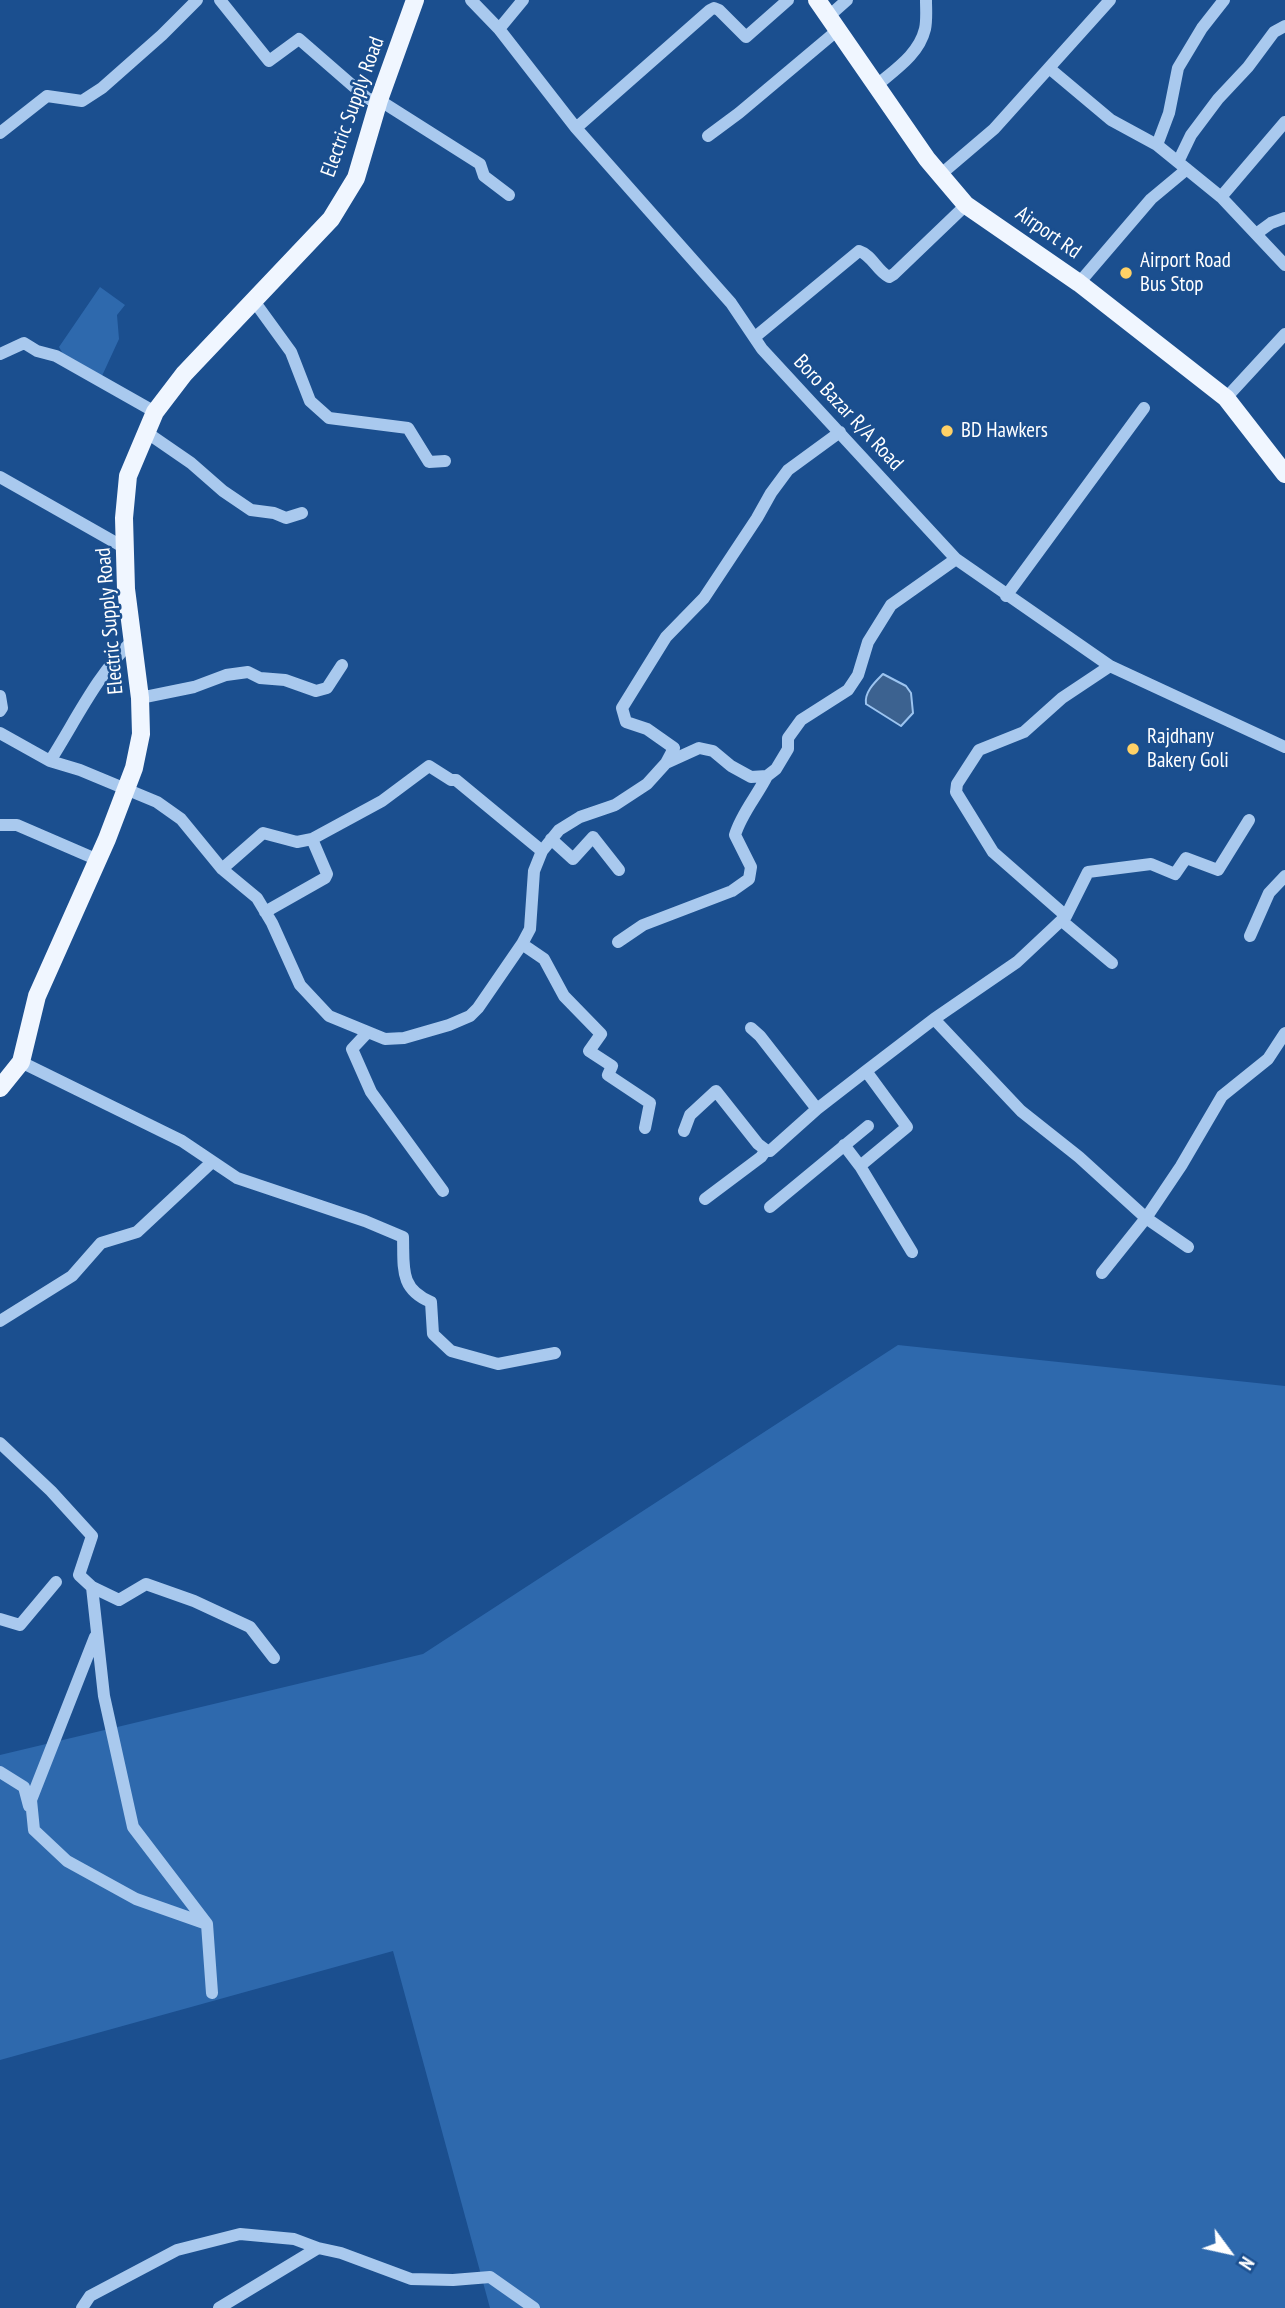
<!DOCTYPE html>
<html>
<head>
<meta charset="utf-8">
<style>
	body { margin:0 }
	#map { position:relative; width:1285px; height:2308px; overflow:hidden; background:#1b4f8f; font-family:"PT Sans Narrow",sans-serif }
	canvas { display:block }
	.north { position:absolute; left:1194px; top:2217px; width:70px; height:70px; -webkit-text-stroke:5px #1b4f8f; paint-order:stroke; rotate:123deg; font-size:19px; font-weight:700; line-height:28px; text-align:center; color:#fff }
	.north::after { content:''; display:block; margin:auto; width:24px; height:32px; background:#fff; clip-path:polygon(50% 0,100% 100%,50% 72%,0 100%) }
</style>
</head>
<body>
<div id="map">
<canvas width="1285" height="2308"></canvas>
<div class="north">N</div>
</div>
<script>
const ctx = document.querySelector('canvas').getContext('2d');
ctx.lineJoin = 'round';
function fillPath(path, color) { ctx.fillStyle = color; ctx.fill(path, 'evenodd'); }
function trace(path, color, width, dash) { ctx.strokeStyle = color; ctx.lineWidth = width; ctx.lineCap = dash ? 'butt' : 'round'; ctx.setLineDash(dash || []); ctx.stroke(path); }
function write(font, color, halo, rows, align = 'center') {
  ctx.font = font + ' "PT Sans Narrow",sans-serif'; ctx.lineWidth = 5; ctx.setLineDash([]); ctx.textBaseline = 'middle'; ctx.strokeStyle = halo; ctx.fillStyle = color; for (const [text, x, y, turn = 0] of rows) {
    ctx.save(); ctx.translate(x, y); ctx.rotate((+turn || 0) * Math.PI / 180); ctx.textAlign = isNaN(turn) ? turn : align; if (halo) ctx.strokeText(text, 0, 0); ctx.fillText(text, 0, 0); ctx.restore();
  }
}
fillPath(new Path2D(`
	M100 287 125 305 117 315 119 339 101 378 63 354 59 347Z
	M898 1345 1285 1386V2308H490L393 1951 0 2060V1755L423 1654Z`), '#2e69ad');
const water = new Path2D(`
	M883 674 906 686 911 693 913 713 901 726 866 704C864 692 875 682 883 674Z`);
fillPath(water, '#3c6290');
trace(water, '#9cc4f0', 2);
trace(new Path2D(`
	M220 0 269 61 299 39 368 99 379 100 480 164 484 176 509 195
	M471 0 499 29 576 128 731 303 762 349 956 559 1110 666 1285 747
	M829 16 847 0
	M499 29 523 0
	M1049 68 1111 120 1157 145 1221 197 1285 265
	M877 85C896 69 919 54 925 29 927 20 926 9 926 0
	M576 128 710 10 714 8 719 10 746 37 788 0
	M0 133 47 96 82 101 102 88 162 35 197 0
	M708 136 739 113 839 29
	M1157 145 1169 113 1178 68 1202 28 1224 0
	M1178 162 1191 135 1218 99 1248 67 1274 32 1285 26
	M940 175 994 129 1110 0
	M1221 197 1285 122
	M1256 234 1271 223 1285 218
	M1079 283 1151 199 1187 169
	M254 301 291 352 310 401 329 418 408 428 429 462 445 461
	M755 337 859 251C872 255 877 271 889 277L894 274 966 205
	M0 354 24 343 37 351 56 356 155 412
	M1226 398 1285 334
	M146 432 191 463 223 491 251 510 274 513 286 518 302 513
	M0 477 125 548
	M1006 596 1144 408
	M0 696 2 708 0 711
	M140 698 194 687 226 675 248 672 260 678 285 680 316 691 327 688 342 665
	M0 733 50 761 80 770 157 802 181 819 222 869 257 898 272 923 300 985 329 1016 385 1039 404 1038 449 1025 470 1016 478 1008 522 944 530 929 534 871 542 851 559 830 580 817 615 805 647 784 666 763 699 748 713 751 731 766 751 777 767 776 776 769 788 749V738L801 720 848 690 858 675 868 642 891 605 956 559
	M50 761C76 720 97 675 132 641
	M666 763 674 748 647 729 626 722 622 708 666 637 704 598 757 518 771 493 788 470 840 432
	M0 825H17L98 860
	M551 839 573 859 593 837 619 870
	M222 869 263 833 297 842 312 839
	M265 912 325 878 327 874 312 839 382 801 429 766 451 780H456L542 851
	M1066 916 993 852 956 792 957 784 979 750 1024 732 1062 698 1110 666
	M1062 921 1112 963
	M1250 936 1269 893 1285 876
	M618 942 643 925 732 891 749 879 751 867 735 835C741 814 757 796 767 776
	M522 944 544 959 564 996 601 1034 589 1051 612 1066 608 1075 650 1103 645 1128
	M934 1019 1021 1111 1079 1157 1146 1218 1188 1247
	M751 1028 760 1036 817 1109
	M367 1033 352 1049 371 1092 443 1191
	M21 1062 182 1141 237 1178 365 1221 403 1237C404 1267 399 1289 431 1302L433 1334 451 1351 498 1364 555 1353
	M684 1131 690 1115 716 1091 758 1144 766 1150
	M844 1145 860 1166 912 1252
	M860 1166 907 1127 866 1071
	M705 1199 761 1157 766 1150 770 1151 817 1109 866 1071 934 1019 1017 962 1066 916 1088 872 1151 864 1175 874 1186 858 1218 870 1249 820
	M770 1207 868 1126
	M1102 1273 1146 1218 1181 1166 1222 1096 1268 1059 1285 1033
	M0 1321 72 1276 101 1243 137 1232 212 1162
	M0 1443 51 1491 92 1536 79 1575 92 1587 119 1600 146 1584 194 1601 250 1627 274 1658
	M92 1587 104 1696 133 1827 207 1924 212 1993
	M0 1619 20 1625 56 1582
	M95 1637 31 1800 34 1830 67 1861 136 1899 207 1924
	M0 1772 24 1787 29 1806
	M82 2308 90 2296 177 2250 240 2234 294 2239 318 2248 341 2253 411 2279 453 2280 490 2277 534 2308
	M219 2308 318 2248`), '#a9c9ee', 12);
trace(new Path2D(`
	M817 0 927 159 966 205 1079 283 1226 398 1285 474
	M0 1088 21 1062 37 996 107 839 134 768 141 734 140 698 126 589 124 518 128 476 155 412 184 374 331 219 356 178 379 100 415 0`), '#f0f6ff', 18);
for (const [x, y, r, color] of [
	[1126,273,7,"#ffd166"],
	[947,431,7,"#ffd166"],
	[1133,749,7,"#ffd166"]
]) { const dot = new Path2D(); dot.arc(x, y, r, 0, 2 * Math.PI); ctx.fillStyle = color; ctx.fill(dot); trace(dot, '#1b4f8f', 2.5); }
write('21px', '#fff', '#1b4f8f', [
	["Electric Supply Road",353,107,-70],
	["Airport Rd",1048,233,35],
	["Boro Bazar R/A Road",848,413,47],
	["Electric Supply Road",110,621,-95]
]);
write('21px', '#fff', '#1b4f8f', [
	["Airport Road",1140,261],
	["Bus Stop",1140,285],
	["BD Hawkers",961,431],
	["Rajdhany",1147,737],
	["Bakery Goli",1147,761]
], 'left');
</script>
</body>
</html>
